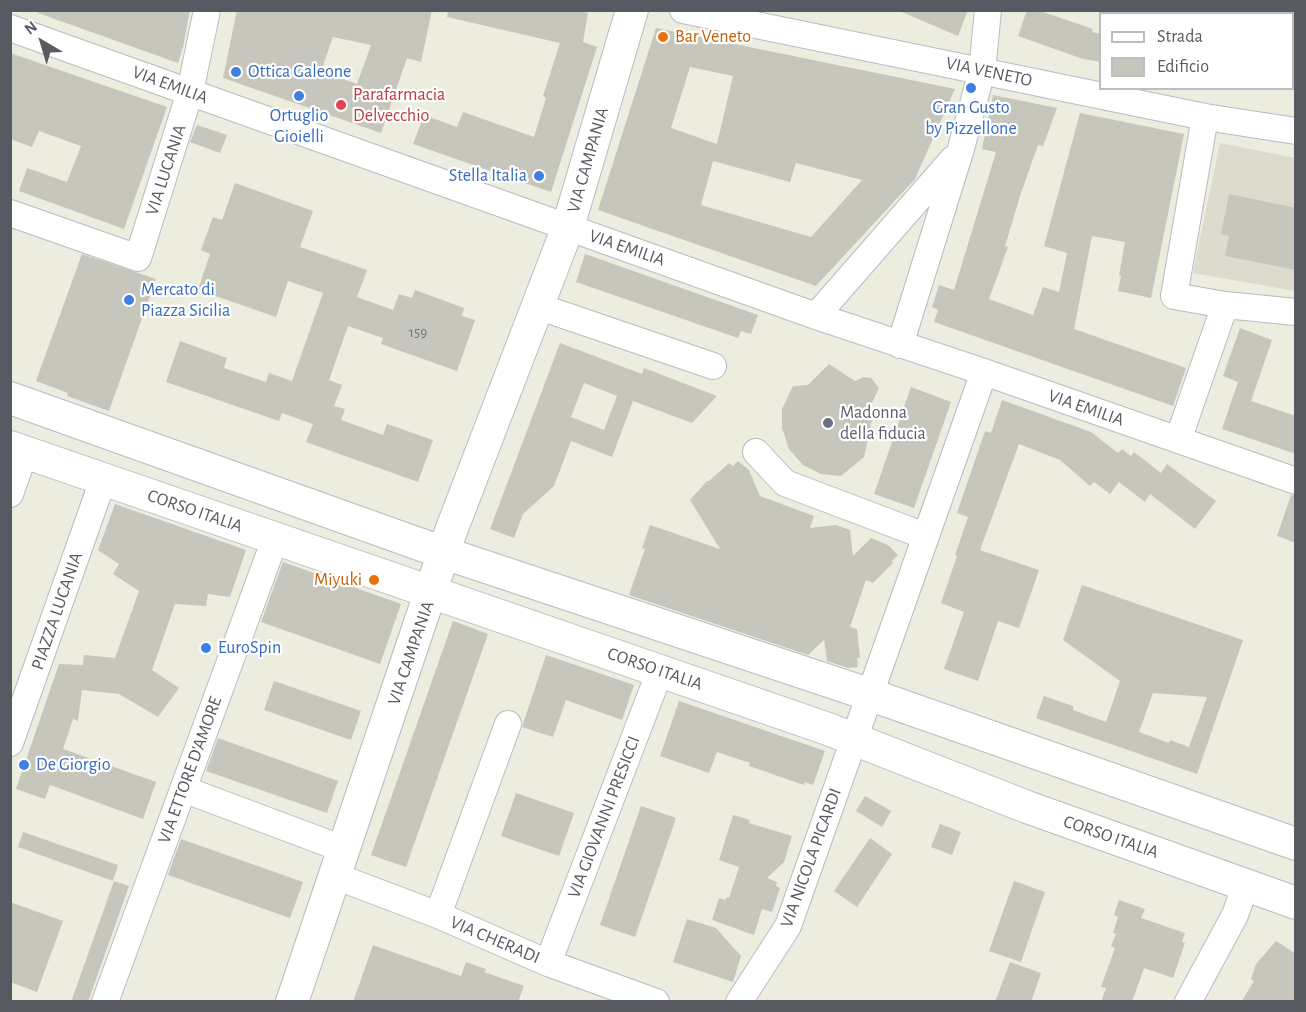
<!DOCTYPE html>
<html>
<head>
<meta charset="utf-8">
<style>
	body { margin:0 }
	#map { position:relative; width:1306px; height:1012px; overflow:hidden; background:#ececdf; font-family:"Alegreya Sans",sans-serif }
	canvas { display:block }
	.frame { position:absolute; inset:0; border:12px solid #585a61; pointer-events:none }
	.legend { position:absolute; left:1099px; top:12px; width:195px; height:78px; box-sizing:border-box; background:#fff; border:2px solid #bcbdc0; margin:0; padding:8px 10px; list-style:none; font-size:18px; color:#585a61 }
	.legend li { display:flex; align-items:center; gap:12px; height:30px }
	.legend b { width:30px; border:2px solid #bcbdc0 }
	.north { position:absolute; left:12px; top:12px; width:60px; height:60px; -webkit-text-stroke:4px #fff; paint-order:stroke; rotate:322deg; font-size:16px; font-weight:700; line-height:24px; text-align:center; color:#585a61 }
	.north::after { content:''; display:block; margin:auto; width:21px; height:27px; background:#585a61; clip-path:polygon(50% 0,100% 100%,50% 72%,0 100%) }
</style>
</head>
<body>
<div id="map">
<canvas width="1306" height="1012"></canvas>
<div class="frame"></div>
<ul class="legend">
<li><b style="height:8px;background:#fff"></b>Strada</li>
<li><b style="height:16px;background:#c7c6bc"></b>Edificio</li>
</ul>
<div class="north">N</div>
</div>
<script>
const ctx = document.querySelector('canvas').getContext('2d');
ctx.lineJoin = 'round';
function fillPath(path, color) { ctx.fillStyle = color; ctx.fill(path, 'evenodd'); }
function trace(path, color, width, dash) { ctx.strokeStyle = color; ctx.lineWidth = width; ctx.lineCap = dash ? 'butt' : 'round'; ctx.setLineDash(dash || []); ctx.stroke(path); }
function write(font, color, halo, rows, align = 'center') {
  ctx.font = font + ' "Alegreya Sans",sans-serif'; ctx.lineWidth = 4.5; ctx.setLineDash([]); ctx.textBaseline = 'middle'; ctx.strokeStyle = halo; ctx.fillStyle = color; for (const [text, x, y, turn = 0] of rows) {
    ctx.save(); ctx.translate(x, y); ctx.rotate((+turn || 0) * Math.PI / 180); ctx.textAlign = isNaN(turn) ? turn : align; if (halo) ctx.strokeText(text, 0, 0); ctx.fillText(text, 0, 0); ctx.restore();
  }
}
fillPath(new Path2D(`
	M1220 143 1295 158V291L1193 273Z`), '#dcdbce');
fillPath(new Path2D(`
	M38 10H190L183 47 178 63 38 13Z
	M237 10H432L421 62 407 58 381 133 223 78ZM333 37 371 45 357 84 321 71Z
	M448 10H576L588 13 583 42 597 47 551 192 413 144 424 115 457 127 463 112 534 137 546 98 543 96 560 43 447 17Z
	M897 10H968L958 36Z
	M1027 10H1037L1093 29 1092 32 1101 34V62L1083 59 1018 36Z
	M656 28 955 89 915 179 816 286 598 210ZM690 67 733 76 717 144 671 128ZM713 161 790 182 796 163 862 180 811 237 701 205Z
	M10 53 167 107 124 229 19 191 27 168 67 182 81 146 39 131 32 147 10 139Z
	M993 95 1057 108 1043 146 1038 145 1021 193 1005 246 1008 247 989 299 1033 315 1043 287 1059 292 1067 253 1044 246 1080 113 1184 134 1151 298 1118 291 1121 276 1119 275 1125 242 1092 236 1074 329 1186 368 1173 406 934 322 938 310 932 307 939 285 954 290 996 152 982 149Z
	M197 125 227 135 220 153 190 142Z
	M235 183 313 211 300 247 367 270 357 297 393 310 399 294 412 298 415 290 464 308 462 316 475 320 457 371 381 344 383 338 348 326 329 380 342 385 334 406 345 409 341 420 383 435 387 424 433 440 418 482 306 442 313 424 282 413 279 421 166 382 180 341 227 358 224 368 266 382 269 373 292 381 323 293 288 281 276 317 198 290 210 254 201 250 213 217 222 220Z
	M1229 194 1296 208V270L1225 256 1229 236 1221 234Z
	M82 254 156 279 109 411 67 396 68 393 36 381Z
	M585 254 758 315 751 334 741 331 738 338 576 282Z
	M1240 328 1272 340 1251 401 1296 416V454L1222 429 1238 382 1223 376Z
	M560 343 642 374 644 368 717 396 692 423 633 401 612 457 571 441 554 486 523 514 514 538 490 529ZM584 383 617 396 604 430 571 417Z
	M829 364 855 381 864 377 871 378 879 388 871 405 873 415 864 457 841 476 821 474 803 465 789 449 782 428V409L793 386 808 385Z
	M911 387 951 402 914 508 874 494Z
	M1002 400 1091 432 1118 453 1122 449 1131 456 1134 452 1161 473 1167 464 1216 501 1195 529 1150 494 1145 502 1119 482 1110 494 1094 482 1090 486 1060 460 1019 444 980 550 1039 570 1019 628 998 621 978 681 944 669 964 612 941 603 957 556 955 555 968 517 957 513 985 431 991 433Z
	M738 461 749 470 760 496 814 516 810 528 836 525 850 530 853 556 871 538 888 545 898 555 892 561 893 563 873 583 866 580 850 627 857 629 860 658H857L858 667 848 668 827 661 824 640 808 655 629 595 645 549 642 548 650 525 720 549 690 500 707 481H709L729 463 733 466Z
	M1291 495 1296 496V543L1277 536Z
	M115 504 246 550 230 597 208 594 206 606 175 604 152 670 179 688 158 717 119 694 82 690 78 721 73 719 63 749 156 782 143 819 50 785 45 799 16 789 59 664 83 665 84 655 115 658 139 591 113 574 119 564 98 550Z
	M283 562 401 604 380 664 261 622Z
	M1082 585 1243 640 1197 774 1036 718 1044 696 1073 706V710L1106 722 1120 681 1063 640ZM1153 693 1207 697 1189 747 1170 740 1169 743 1139 732Z
	M453 621 488 634 406 867 371 855Z
	M546 655 634 685 622 720 566 700 553 737 522 727Z
	M274 681 361 711 351 740 264 710Z
	M679 701 825 751 813 785 805 782 804 785 749 766 750 763 717 752 709 773 660 756Z
	M218 738 338 781 327 813 206 771Z
	M516 793 574 813 559 856 501 836Z
	M865 796 891 811 882 827 856 811Z
	M641 806 676 818 635 937 600 925Z
	M733 815 750 820 749 823 792 836 784 862 767 878 777 882 776 886 780 888 772 912 762 909 754 935 712 920 719 898 726 900V897L729 898 739 867 719 860Z
	M940 824 961 832 952 855 931 847Z
	M23 832 118 865 113 881 18 847Z
	M870 838 892 854 857 907 834 891Z
	M181 839 303 882 290 918 168 875Z
	M114 881 129 886 88 1002H71Z
	M1014 881 1045 892 1021 962 989 951Z
	M1119 900 1145 909 1141 918 1185 933 1182 942 1185 943 1173 978 1144 968 1132 1002H1101L1106 988 1101 987 1115 948 1111 946 1116 934 1113 933 1118 917 1114 915Z
	M10 902 63 921 37 992 10 982Z
	M687 919 716 928 741 956 733 982 673 962Z
	M1276 941 1296 954V1002H1241L1254 981 1251 979 1256 964Z
	M373 945 461 976 466 962 486 969 484 972 524 986 518 1002H353Z
	M1010 962 1041 973 1031 1002H995Z`), '#c7c6bc');
const minor = new Path2D(`
	M683 10 1205 117 1296 131
	M10 28 816 316 984 372 1296 481
	M1205 117 1174 296 1225 305 1296 312
	M10 213 138 258 190 92 207 10
	M537 306 713 366
	M816 316 953 159
	M900 345 960 152 982 71 988 10
	M1178 440 1225 305
	M756 452 785 483 925 536
	M10 494 25 452
	M10 743 103 480
	M183 789 343 849
	M335 876 438 915 548 963 656 1002
	M438 915 508 724
	M548 963 660 671
	M105 1002 275 539
	M739 1002 788 926 984 372
	M1188 1002 1235 915 1246 884`);
const tertiary = new Path2D(`
	M10 398 444 553 871 695 1296 844
	M10 447 828 729 1027 807 1296 903
	M292 1002 451 531 568 227 632 10`);
trace(minor, '#babbc2', 28);
trace(tertiary, '#babbc2', 34);
trace(minor, '#fff', 26);
trace(tertiary, '#fff', 32);
for (const [x, y, r, color] of [
	[663,37,6,"#e8710a"],
	[236,72,6,"#3f7fe0"],
	[971,88,6,"#3f7fe0"],
	[299,96,6,"#3f7fe0"],
	[341,105,6,"#e0444e"],
	[539,176,6,"#3f7fe0"],
	[129,300,6,"#3f7fe0"],
	[828,423,6,"#6b7280"],
	[374,580,6,"#e8710a"],
	[206,648,6,"#3f7fe0"],
	[24,765,6,"#3f7fe0"]
]) { const dot = new Path2D(); dot.arc(x, y, r, 0, 2 * Math.PI); ctx.fillStyle = color; ctx.fill(dot); trace(dot, '#fff', 2); }
write('15px', '#747578', null, [
	["159",418,332]
]);
write('18px', '#c56008', '#fff', [
	["Bar Veneto",675,37],
	["Miyuki",362,580,"right"]
], 'left');
write('18px', '#366cbe', '#fff', [
	["Ottica Galeone",248,72],
	["Gran Gusto",971,108,"center"],
	["by Pizzellone",971,129,"center"],
	["Ortuglio",299,116,"center"],
	["Gioielli",299,137,"center"],
	["Stella Italia",527,176,"right"],
	["Mercato di",141,290],
	["Piazza Sicilia",141,311],
	["EuroSpin",218,648],
	["De Giorgio",36,765]
], 'left');
write('18px', '#585a61', '#fff', [
	["VIA VENETO",989,72,12],
	["VIA EMILIA",170,85,20],
	["VIA CAMPANIA",588,160,-74],
	["VIA LUCANIA",166,170,-72],
	["VIA EMILIA",627,248,19],
	["VIA EMILIA",1086,408,19],
	["CORSO ITALIA",195,511,19],
	["PIAZZA LUCANIA",57,611,-71],
	["VIA CAMPANIA",411,653,-71],
	["CORSO ITALIA",655,669,19],
	["VIA ETTORE D'AMORE",190,770,-70],
	["VIA GIOVANNI PRESICCI",604,817,-69],
	["CORSO ITALIA",1111,837,19],
	["VIA NICOLA PICARDI",811,858,-70],
	["VIA CHERADI",495,940,23]
]);
write('18px', '#be3a42', '#fff', [
	["Parafarmacia",353,95],
	["Delvecchio",353,116]
], 'left');
write('18px', '#5b616d', '#fff', [
	["Madonna",840,413],
	["della fiducia",840,434]
], 'left');
</script>
</body>
</html>
